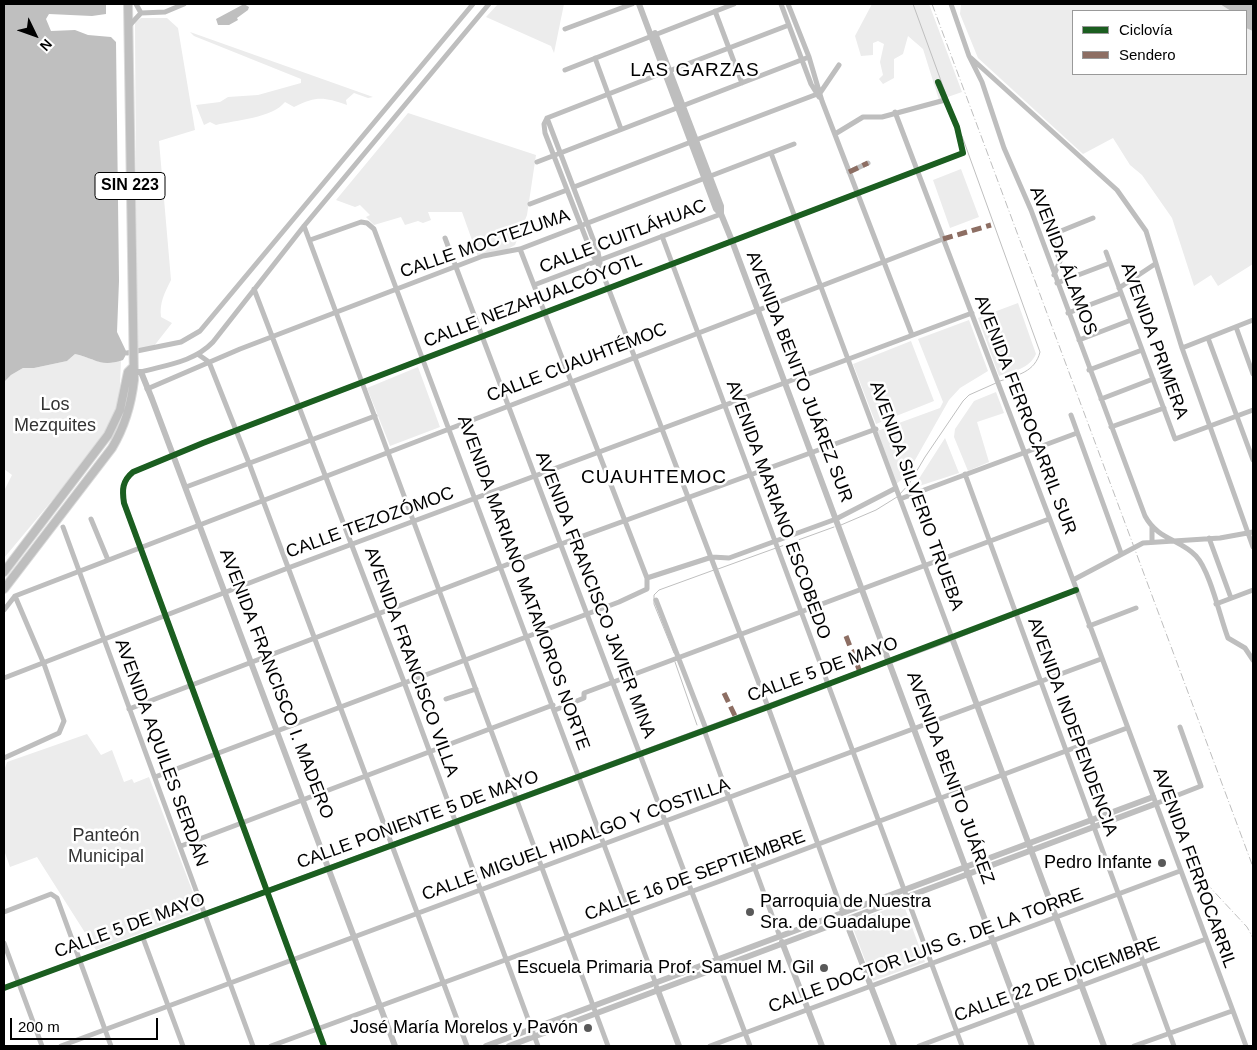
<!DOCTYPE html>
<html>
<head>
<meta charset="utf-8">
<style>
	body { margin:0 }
	#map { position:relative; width:1257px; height:1050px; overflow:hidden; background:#fff; font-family:Arial,sans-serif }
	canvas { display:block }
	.frame { position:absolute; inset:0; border:5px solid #000; pointer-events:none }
	.legend { position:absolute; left:1072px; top:10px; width:175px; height:65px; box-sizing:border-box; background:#fff; border:1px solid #999; margin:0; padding:6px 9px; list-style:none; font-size:15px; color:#000 }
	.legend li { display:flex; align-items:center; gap:10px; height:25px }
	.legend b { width:25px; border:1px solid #999 }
	.north { position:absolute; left:10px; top:10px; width:50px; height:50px; -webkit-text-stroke:4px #fff; paint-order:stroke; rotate:132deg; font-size:14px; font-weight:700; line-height:20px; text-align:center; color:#000 }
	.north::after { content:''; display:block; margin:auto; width:18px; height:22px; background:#000; clip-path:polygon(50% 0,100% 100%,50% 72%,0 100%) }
	.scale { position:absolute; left:10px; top:1018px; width:148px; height:22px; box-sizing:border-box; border:2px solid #000; border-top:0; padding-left:6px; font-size:15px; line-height:18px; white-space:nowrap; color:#000; -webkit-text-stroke:4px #fff; paint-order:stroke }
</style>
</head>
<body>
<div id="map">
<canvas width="1257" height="1050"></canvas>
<div class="frame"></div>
<ul class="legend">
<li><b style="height:6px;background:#1b5e20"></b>Ciclovía</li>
<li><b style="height:6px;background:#8d6e63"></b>Sendero</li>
</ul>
<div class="north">N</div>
<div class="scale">200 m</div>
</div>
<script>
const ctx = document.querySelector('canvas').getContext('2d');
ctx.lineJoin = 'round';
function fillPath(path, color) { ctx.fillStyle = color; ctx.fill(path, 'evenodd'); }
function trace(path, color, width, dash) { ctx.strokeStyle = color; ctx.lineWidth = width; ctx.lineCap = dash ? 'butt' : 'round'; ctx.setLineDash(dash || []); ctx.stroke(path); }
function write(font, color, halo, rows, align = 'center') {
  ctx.font = font + ' Arial,sans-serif'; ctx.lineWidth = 5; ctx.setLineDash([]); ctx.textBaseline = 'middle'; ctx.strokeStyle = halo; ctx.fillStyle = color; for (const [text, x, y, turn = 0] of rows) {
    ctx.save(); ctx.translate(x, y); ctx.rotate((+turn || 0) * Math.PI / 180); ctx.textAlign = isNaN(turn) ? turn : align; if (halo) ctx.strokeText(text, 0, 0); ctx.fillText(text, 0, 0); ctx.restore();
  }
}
fillPath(new Path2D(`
	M498 4H564L554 53 551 46 486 17Z
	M872 4H929L962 92 939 100 923 49 908 36 903 54 894 59V78L883 84 879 79 883 75 880 62 884 44 878 41 873 43V55L861 56 855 36Z
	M961 4H1253V264L1218 286 1211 275 1194 286 1172 218 1142 175 1130 165 1113 138 1083 154 978 58 960 14ZM1073 11H1246V74H1073Z
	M141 18H167L178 28 195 130 159 141 171 280C165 292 159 303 161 317L172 323 154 346 137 349 135 23Z
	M190 32 373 97 368 98 354 93 346 100 347 105C323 97 317 96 294 107L285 102C272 118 236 120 216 125L210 122 204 125 196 105 220 102 228 97 258 95 301 83V79L194 36Z
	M408 113 536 155 527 215 515 245 500 253 478 257 462 212H428L431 220 423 223 418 221 405 225 401 217 374 225 366 217 370 215 360 205 355 207 336 200Z
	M961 169 979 217 950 228 933 180Z
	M1018 303 1036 354C1029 369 1014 371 999 376L978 318Z
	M969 320 988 371 960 388 949 400 906 476 895 485 877 431 940 408 943 402 918 339Z
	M911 341 934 401 876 424 853 364Z
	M75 354C94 358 98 366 121 361L119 406 105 437 4 558V491L12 475 4 469V382L11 375 23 368H34L67 361Z
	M418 367 440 427 390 446 367 388Z
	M996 392 1004 413 977 422 989 462 968 471 954 437 955 429 974 401Z
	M945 438 959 473 913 488Z
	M87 734 101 755 112 750 124 782 132 779 134 783 149 777 200 911 96 950 37 857 10 867 4 850V771L7 762Z
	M903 903 925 962 873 981 851 923Z`), '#ececec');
fillPath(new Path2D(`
	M4 4H106V14L92 16 49 14 46 19 51 31 75 30 88 35 111 37 116 42 119 281 117 332 127 353 123 360C100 368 95 358 75 354L67 361 34 368H23L11 375 4 382Z
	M244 4 249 7 248 10 237 18 238 20 229 25H218L216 19Z
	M1220 4H1253V31L1246 28V11H1231Z`), '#bfbfbf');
trace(new Path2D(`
	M913 4 948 100
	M962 136 1040 352C1035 372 1018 375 1000 381
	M900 494 909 484 925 457 963 401 969 395 996 383
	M841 525 876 510 897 497
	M779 547 834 527
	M718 569 776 548
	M674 653 654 604V595L659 590 714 570
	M675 662 697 725`), '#bfbfbf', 1);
trace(new Path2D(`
	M127 353 181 342 200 331 473 4`), '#bfbfbf', 5);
const primary = new Path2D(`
	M4 572 108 435 120 410 128 372 132 368
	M4 589 112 448C125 426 131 406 134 380L128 4`);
trace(primary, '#dbdbdb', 10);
trace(new Path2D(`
	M136 4 141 13
	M781 4 811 84 819 97
	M788 4 809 57 822 101 912 335
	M951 4 969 56 982 82 1004 148 1031 210 1145 516C1158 540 1180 539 1196 556 1210 571 1220 617 1228 638L1245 648 1253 660
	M715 11 742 83
	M129 26 141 13 165 12 184 4
	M565 29 632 4
	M595 58 621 129
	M971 58 1117 190 1146 231 1182 348 1253 547
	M565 70 734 4
	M669 71 789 25
	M895 112 1073 580 1246 1046
	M547 118 544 124 545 133 592 254 601 269 768 707 843 913
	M547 118 598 252 600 263
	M547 118 665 72
	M835 134 863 117H882L945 100
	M696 140 820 93 839 65
	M771 153 952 638 1076 590
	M537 162 809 57
	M849 172 868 163
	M574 187 691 142
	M530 204 567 190
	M304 226 608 1046
	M662 236 962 1046
	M445 238 750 1046
	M310 240 361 222 367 223 374 229 656 984
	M520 249 647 578
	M1106 252 1175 439 1253 410
	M1054 275 1060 261 1051 235 1093 218
	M1057 283 1110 263
	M534 285 721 214
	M1119 288 1155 264
	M254 289 404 682 538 1046
	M1068 313 1121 293
	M1236 327 1253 374
	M1208 338 1253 460
	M1079 340 1131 320
	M1182 348 1253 320
	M199 355 209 362 249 463 467 1046
	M1089 370 1142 350
	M141 372C166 365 194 362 213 342L304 226 489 4
	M147 389 240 349 483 256 520 249 794 144
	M1101 399 1153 379
	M1071 415 1121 553
	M1111 427 1164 408
	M965 474 1174 1046
	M186 487 375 416
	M900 499 1077 433
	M91 519 108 560
	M63 527 253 1046
	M1209 538 1231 598
	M1152 541V526
	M1073 580 1143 543 1220 538 1253 532
	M656 600 706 729
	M1216 604 1253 590
	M4 610 15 596 943 239
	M1089 626 1136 608
	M4 678 288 568 972 313
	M446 699 476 689
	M129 709 561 544 876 429
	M555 710 584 698V693L1049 519
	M704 730 780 937
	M4 758 59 733 64 721 44 664 15 596
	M155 777 619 602 647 589V578L712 557 729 558 836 519 896 488
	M1155 804 1201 786 1180 727
	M181 846 553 705
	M4 912 51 894 57 898 111 1046
	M143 938 183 1046
	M4 943 42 1046
	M4 988 890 661
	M61 1046 1101 659
	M271 1046 723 880 1127 728
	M324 1046 124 503C122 490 122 481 133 472L203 443 963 153 957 127 938 82
	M710 1046 1180 871
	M919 1046 1206 939
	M1134 1046 1232 1011`), '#bebebe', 5);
trace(new Path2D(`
	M639 4 716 209 721 214 732 241 1032 1046
	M655 33 721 206V214
	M130 372H141L152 399 395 1046
	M890 661 952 638 1104 1046
	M845 919 894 1046
	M782 942 822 1046
	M657 988 679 1046
	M486 1046 1153 797
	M509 1046 1155 804`), '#bebebe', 6);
trace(primary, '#bebebe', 8);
trace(new Path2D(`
	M932 4 1253 867
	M1206 883 1247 927 1253 938`), '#bebebe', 1, [8, 2.5, 1, 2.5]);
trace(new Path2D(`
	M849 172 868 163
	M943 239 991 225
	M846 636 860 672
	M724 693 736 718`), '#8d6e63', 5, [10, 5]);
trace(new Path2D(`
	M4 988 768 707 1076 590
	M324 1046 124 503C122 490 122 481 133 472L203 443 963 153 957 127 938 82`), '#1b5e20', 6);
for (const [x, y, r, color] of [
	[1162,863,5,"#595959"],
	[750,912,5,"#595959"],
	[824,968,5,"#595959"],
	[588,1028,5,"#595959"]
]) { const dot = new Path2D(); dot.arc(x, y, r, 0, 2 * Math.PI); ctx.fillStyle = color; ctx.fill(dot); trace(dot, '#fff', 2); }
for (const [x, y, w] of [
	[130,186,70]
]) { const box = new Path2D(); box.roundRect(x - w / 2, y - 13.5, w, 27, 4); ctx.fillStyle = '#fff'; ctx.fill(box); trace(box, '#000', 1); }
write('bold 16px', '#000', null, [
	["SIN 223",130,186]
]);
write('18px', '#000', '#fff', [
	["CALLE CUITLÁHUAC",623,237,-21],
	["CALLE MOCTEZUMA",485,244,-19],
	["AVENIDA ÁLAMOS",1063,261,69],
	["CALLE NEZAHUALCÓYOTL",533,301,-21],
	["AVENIDA PRIMERA",1154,341,70],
	["CALLE CUAUHTÉMOC",577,363,-21],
	["AVENIDA BENITO JUÁREZ SUR",799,377,69],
	["AVENIDA FERROCARRIL SUR",1025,415,69],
	["AVENIDA SILVERIO TRUEBA",916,496,70],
	["AVENIDA MARIANO ESCOBEDO",778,510,70],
	["CALLE TEZOZÓMOC",370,523,-20],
	["AVENIDA MARIANO MATAMOROS NORTE",523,583,70],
	["AVENIDA FRANCISCO JAVIER MINA",595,595,69],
	["AVENIDA FRANCISCO VILLA",411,662,70],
	["CALLE 5 DE MAYO",823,670,-20],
	["AVENIDA FRANCISCO I. MADERO",276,684,69],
	["AVENIDA INDEPENDENCIA",1072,727,70],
	["AVENIDA AQUILES SERDÁN",161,753,70],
	["AVENIDA BENITO JUÁREZ",950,778,70],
	["CALLE PONIENTE 5 DE MAYO",418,820,-20],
	["CALLE MIGUEL HIDALGO Y COSTILLA",576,840,-20],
	["AVENIDA FERROCARRIL",1194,868,70],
	["CALLE 16 DE SEPTIEMBRE",695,876,-20],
	["CALLE 5 DE MAYO",130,926,-20],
	["CALLE DOCTOR LUIS G. DE LA TORRE",926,951,-20],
	["CALLE 22 DE DICIEMBRE",1057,980,-20]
]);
write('18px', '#333', '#fff', [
	["Los",55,405],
	["Mezquites",55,426],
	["Panteón",106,836],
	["Municipal",106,857]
]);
write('18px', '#000', '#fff', [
	["Pedro Infante",1152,863],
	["Parroquia de Nuestra",760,902,"left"],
	["Sra. de Guadalupe",760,923,"left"],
	["Escuela Primaria Prof. Samuel M. Gil",814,968],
	["José María Morelos y Pavón",578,1028]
], 'right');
ctx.letterSpacing = '1px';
write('19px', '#000', '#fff', [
	["LAS GARZAS",695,71],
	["CUAUHTEMOC",654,478]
]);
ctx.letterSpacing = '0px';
</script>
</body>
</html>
